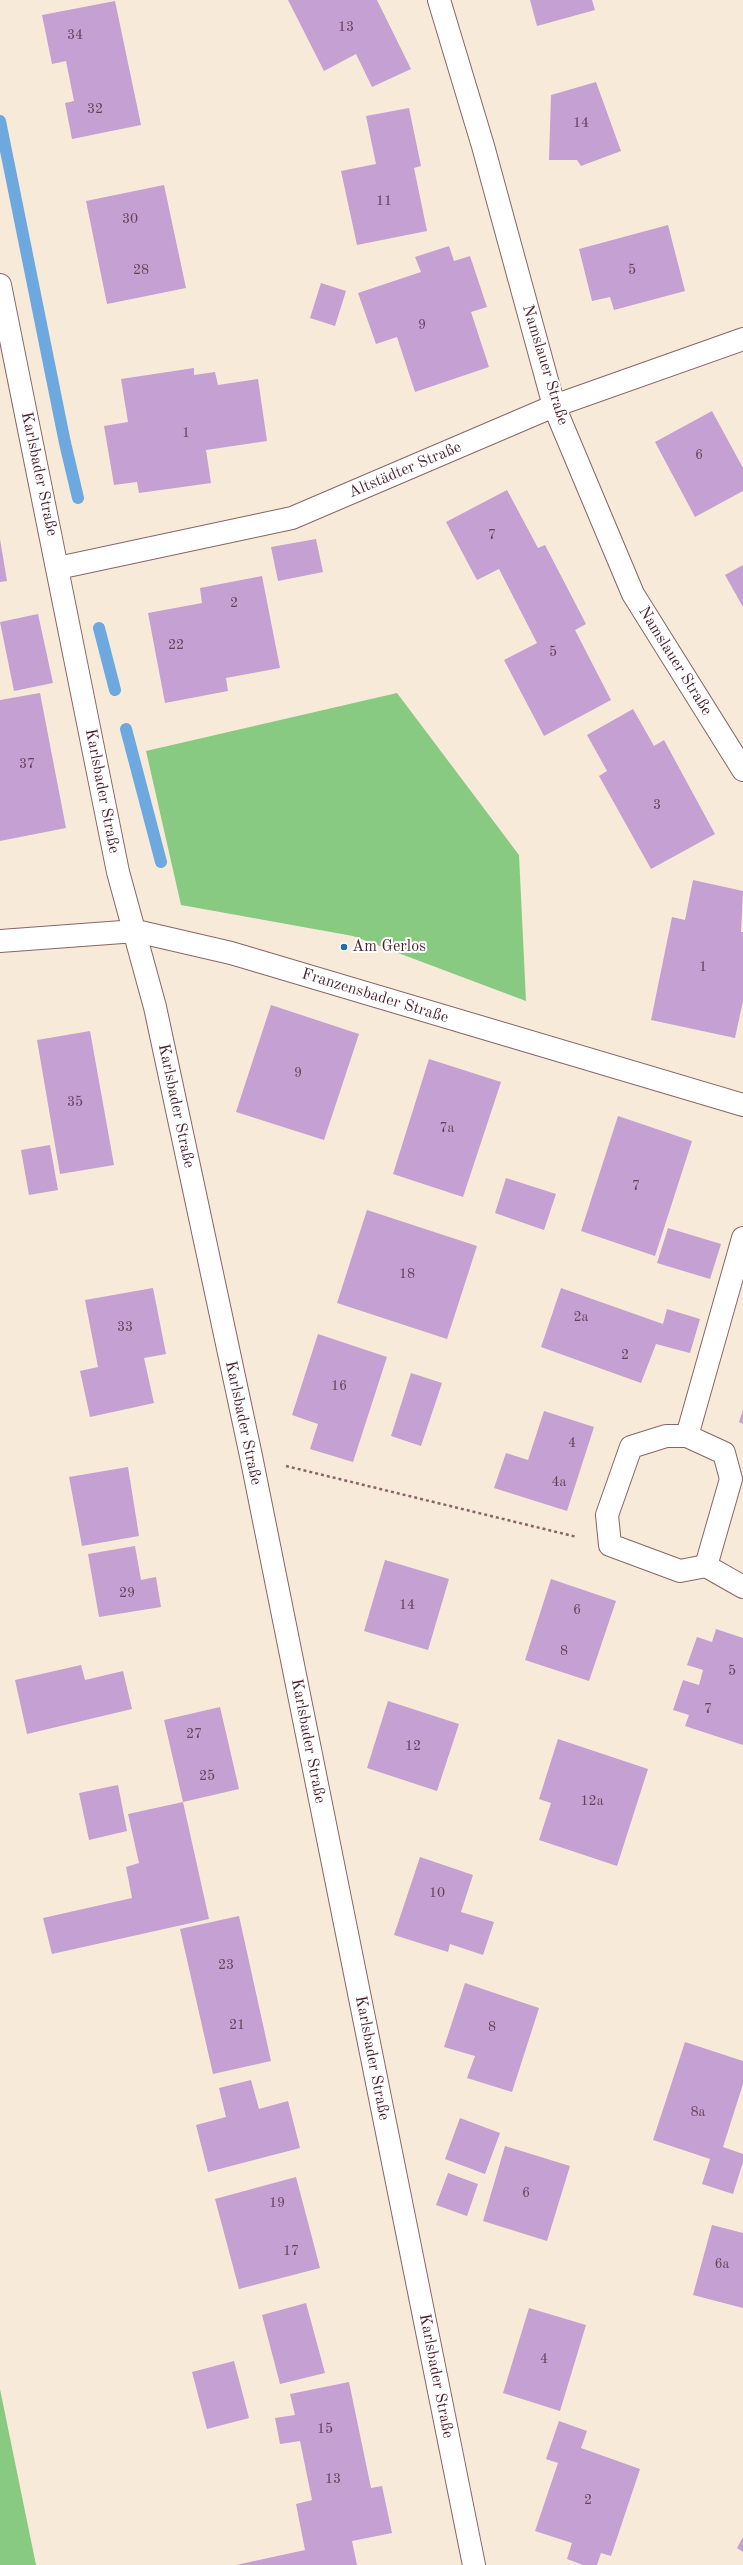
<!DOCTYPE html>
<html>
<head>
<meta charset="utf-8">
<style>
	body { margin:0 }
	canvas { display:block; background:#f8ead8 }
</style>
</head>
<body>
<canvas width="743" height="2565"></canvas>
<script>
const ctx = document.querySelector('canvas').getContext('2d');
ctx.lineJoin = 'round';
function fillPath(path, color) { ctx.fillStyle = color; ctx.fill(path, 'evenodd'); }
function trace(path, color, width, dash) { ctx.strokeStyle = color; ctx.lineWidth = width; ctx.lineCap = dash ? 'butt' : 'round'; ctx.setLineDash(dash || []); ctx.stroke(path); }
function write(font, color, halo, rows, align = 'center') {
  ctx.font = font + ' "Old Standard TT",serif'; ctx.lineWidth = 4; ctx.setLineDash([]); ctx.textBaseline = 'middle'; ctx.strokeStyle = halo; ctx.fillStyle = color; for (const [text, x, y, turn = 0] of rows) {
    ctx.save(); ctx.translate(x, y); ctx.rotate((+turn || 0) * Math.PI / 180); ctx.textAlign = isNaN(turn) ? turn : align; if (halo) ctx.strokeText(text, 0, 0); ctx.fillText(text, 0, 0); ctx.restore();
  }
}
fillPath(new Path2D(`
	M397 693 519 855 526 1001 353 936 181 905 146 751Z
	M0 2389 36 2565H0Z`), '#89ca82');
trace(new Path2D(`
	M0 121 65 443 78 498
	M99 628 115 690
	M126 729 161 862`), '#6da9df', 12);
fillPath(new Path2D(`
	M288 0H377L411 69 372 87 356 54 324 71Z
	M530 0H592L595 10 537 26Z
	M115 1 141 125 72 139 65 103 74 101 66 61 52 64 42 15Z
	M596 82 621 151 581 166 577 160H549L551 95Z
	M409 108 421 166 414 168 427 231 357 245 341 171 376 164 366 116Z
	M164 185 186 288 107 304 86 201Z
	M668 225 685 291 614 310 610 297 592 301 579 249Z
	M449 246 454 261 470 256 487 307 471 312 489 367 415 392 397 337 376 344 358 293 421 272 415 257Z
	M321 283 346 291 335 326 310 318Z
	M194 368V375L215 372 218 385 258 379 267 441 206 450 211 483 139 493 137 482 114 485 104 426 128 422 121 379Z
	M712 411 743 468V491L695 517 655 442Z
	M507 490 538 548 545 545 586 624 575 630 611 700 544 736 504 660 537 643 499 569 477 580 446 522Z
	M0 539 7 581 0 582Z
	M316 539 323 572 278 581 271 547Z
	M743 565V607L725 575Z
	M262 576 280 668 226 678 228 691 165 703 148 613 202 603 200 588Z
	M38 614 53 683 14 691 0 622Z
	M40 693 66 828 0 841V700Z
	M633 709 654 746 664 740 715 834 651 869 599 776 607 771 587 735Z
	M693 880 743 891 741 932H743V1001L735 1038 651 1020 672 917 685 920Z
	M271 1005 359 1034 324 1140 236 1112Z
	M90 1031 114 1165 60 1174 37 1040Z
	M429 1059 501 1082 463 1197 393 1174Z
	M618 1116 692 1141 655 1256 581 1231Z
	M50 1145 58 1190 29 1195 21 1150Z
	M506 1178 556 1194 544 1230 495 1213Z
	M367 1210 477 1246 447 1339 337 1303Z
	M668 1228 721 1244 710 1279 657 1263Z
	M153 1288 166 1354 144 1358 154 1403 90 1417 80 1371 98 1367 85 1300Z
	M561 1288 663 1324 667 1309 700 1319 690 1353 656 1344 641 1383 541 1347Z
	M318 1334 387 1357 353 1462 310 1449 318 1424 292 1415Z
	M411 1373 442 1383 421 1446 391 1436Z
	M743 1410V1424L739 1422Z
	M544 1411 594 1427 567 1511 494 1488 506 1453 528 1460Z
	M128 1467 139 1536 82 1546 69 1477Z
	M135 1546 141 1580 156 1577 161 1607 99 1617 88 1554Z
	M385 1560 449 1579 428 1650 364 1631Z
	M551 1579 616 1601 589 1681 525 1660Z
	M716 1629 743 1638V1745L685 1726 689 1715 673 1710 683 1680 699 1685 703 1670 687 1665 697 1637 712 1642Z
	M81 1665 85 1680 123 1671 132 1709 27 1734 15 1680Z
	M388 1701 459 1724 437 1791 367 1768Z
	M220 1707 239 1789 183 1802 209 1919 52 1954 43 1918 132 1898 126 1867 139 1863 128 1814 183 1802 164 1720Z
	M558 1739 648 1769 617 1866 539 1840 551 1803 539 1799Z
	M118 1785 127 1831 89 1840 79 1793Z
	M420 1857 473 1875 461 1912 494 1922 483 1955 450 1944 448 1952 394 1935Z
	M239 1916 271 2061 213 2074 180 1929Z
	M465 1983 539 2008 512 2092 467 2078 475 2056 444 2047Z
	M685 2042 743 2061V2084L723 2147 743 2154V2162L733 2194 702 2184 710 2159 653 2140Z
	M251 2080 259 2109 288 2101 300 2148 208 2172 196 2125 226 2117 219 2088Z
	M460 2118 500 2133 485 2174 445 2159Z
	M505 2146 570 2166 547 2241 483 2221Z
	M448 2173 478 2184 467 2216 436 2205Z
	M296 2177 320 2268 239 2289 215 2199Z
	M712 2225 743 2233V2308L693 2295Z
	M306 2303 325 2373 280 2384 262 2315Z
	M529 2308 586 2325 560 2411 503 2393Z
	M234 2361 249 2418 207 2429 192 2372Z
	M349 2382 371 2488 382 2486 392 2533 352 2541 357 2565H236L305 2550 296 2504 312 2500 300 2441 280 2444 275 2418 295 2415 290 2394Z
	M559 2421 587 2431 581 2448 640 2469 611 2556 601 2553 597 2565H583L567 2559 572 2543 535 2531 558 2463 546 2459Z
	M743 2537V2552L737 2548Z`), '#c4a0d3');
const minor = new Path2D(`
	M439 0 483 146 554 406 633 594 743 770
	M0 285 118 872 155 1007 251 1456 474 2565
	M58 568 292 518 554 406 743 339
	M0 941 136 931 231 953 743 1105
	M666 1436H687L724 1453 731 1479 706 1566 680 1571 610 1545 607 1515 631 1447Z
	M687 1436 743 1238
	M706 1566 743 1587`);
trace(minor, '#876668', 24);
trace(new Path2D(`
	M286 1466 577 1537`), '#876668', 2.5, [3, 3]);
trace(minor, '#fff', 22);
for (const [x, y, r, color] of [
	[344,947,4,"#1f6fb2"]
]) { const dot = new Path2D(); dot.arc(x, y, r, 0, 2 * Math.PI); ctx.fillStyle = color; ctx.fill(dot); trace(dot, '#fff', 1.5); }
write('14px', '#683f55', null, [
	["13",346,27],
	["34",75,35],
	["32",95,109],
	["14",581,123],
	["11",384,201],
	["30",130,219],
	["28",141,270],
	["5",632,270],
	["9",422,325],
	["1",186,433],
	["6",699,455],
	["7",492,535],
	["2",234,603],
	["22",176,645],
	["5",553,652],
	["37",27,764],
	["3",657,805],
	["1",703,967],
	["9",298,1073],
	["35",75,1102],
	["7a",447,1128],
	["7",636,1186],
	["18",407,1274],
	["2a",581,1317],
	["33",125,1327],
	["2",625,1355],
	["16",339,1386],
	["4",572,1443],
	["4a",559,1482],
	["29",127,1593],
	["14",407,1605],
	["6",577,1610],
	["8",564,1651],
	["5",732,1671],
	["7",708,1709],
	["27",194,1734],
	["12",413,1746],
	["25",207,1776],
	["12a",592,1801],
	["10",437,1893],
	["23",226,1965],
	["21",237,2025],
	["8",492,2027],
	["8a",698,2112],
	["6",526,2193],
	["19",277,2203],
	["17",291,2251],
	["6a",722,2264],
	["4",544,2359],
	["15",325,2429],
	["13",333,2479],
	["2",588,2500]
]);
write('16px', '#4a1f2b', '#fff', [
	["Namslauer Straße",545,365,73],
	["Altstädter Straße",405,470,-23],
	["Karlsbader Straße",39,474,78],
	["Namslauer Straße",675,661,58],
	["Karlsbader Straße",102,791,79],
	["Franzensbader Straße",375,996,17],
	["Karlsbader Straße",176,1106,78],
	["Karlsbader Straße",243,1423,78],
	["Karlsbader Straße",308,1741,79],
	["Karlsbader Straße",372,2058,79],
	["Karlsbader Straße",436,2376,79]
]);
write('16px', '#4a1f2b', '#fff', [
	["Am Gerlos",352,947]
], 'left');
</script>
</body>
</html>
